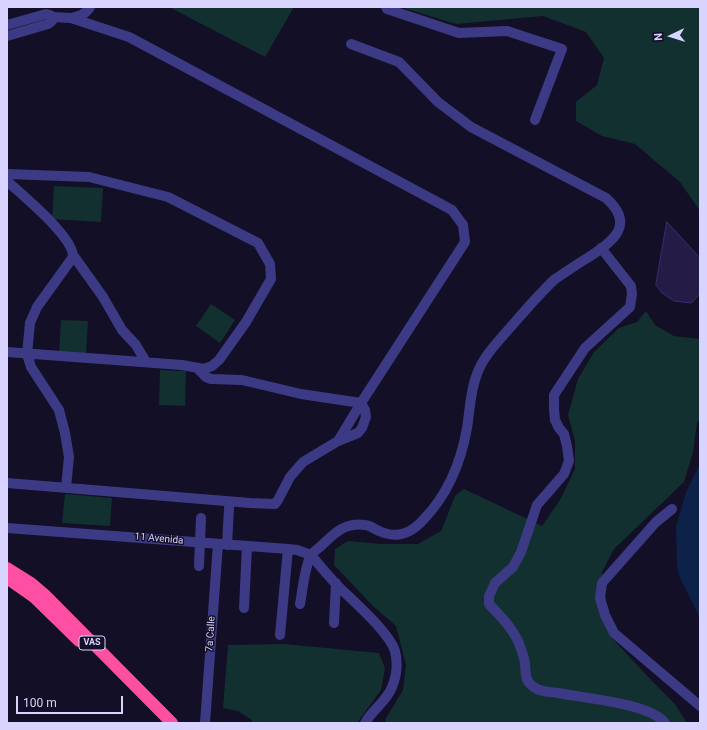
<!DOCTYPE html>
<html>
<head>
<meta charset="utf-8">
<style>
	body { margin:0 }
	#map { position:relative; width:707px; height:730px; overflow:hidden; background:#130f26; font-family:Roboto,sans-serif }
	canvas { display:block }
	.frame { position:absolute; inset:0; border:8px solid #d9d4ff; pointer-events:none }
	.north { position:absolute; left:651px; top:16px; width:40px; height:40px; -webkit-text-stroke:3px #130f26; paint-order:stroke; rotate:266deg; font-size:11px; font-weight:700; line-height:16px; text-align:center; color:#d9d4ff }
	.north::after { content:''; display:block; margin:auto; width:14px; height:18px; background:#d9d4ff; clip-path:polygon(50% 0,100% 100%,50% 72%,0 100%) }
	.scale { position:absolute; left:16px; top:696px; width:107px; height:18px; box-sizing:border-box; border:2px solid #d9d4ff; border-top:0; padding-left:5px; font-size:12px; line-height:14px; white-space:nowrap; color:#d9d4ff; -webkit-text-stroke:3px #130f26; paint-order:stroke }
</style>
</head>
<body>
<div id="map">
<canvas width="707" height="730"></canvas>
<div class="frame"></div>
<div class="north">N</div>
<div class="scale">100 m</div>
</div>
<script>
const ctx = document.querySelector('canvas').getContext('2d');
ctx.lineJoin = 'round';
function fillPath(path, color) { ctx.fillStyle = color; ctx.fill(path, 'evenodd'); }
function trace(path, color, width, dash) { ctx.strokeStyle = color; ctx.lineWidth = width; ctx.lineCap = dash ? 'butt' : 'round'; ctx.setLineDash(dash || []); ctx.stroke(path); }
function write(font, color, halo, rows, align = 'center') {
  ctx.font = font + ' Roboto,sans-serif'; ctx.lineWidth = 3; ctx.setLineDash([]); ctx.textBaseline = 'middle'; ctx.strokeStyle = halo; ctx.fillStyle = color; for (const [text, x, y, turn = 0] of rows) {
    ctx.save(); ctx.translate(x, y); ctx.rotate((+turn || 0) * Math.PI / 180); ctx.textAlign = isNaN(turn) ? turn : align; if (halo) ctx.strokeText(text, 0, 0); ctx.fillText(text, 0, 0); ctx.restore();
  }
}
fillPath(new Path2D(`
	M169 7H294L265 57Z
	M400 7H700V211L680 182 635 144 602 136 576 121V102L597 85 604 58 586 32 543 16 456 24Z
	M54 186 103 188 101 222 52 219Z
	M211 304 235 320 220 343 196 326Z
	M646 311 655 325 674 336 700 339V420L697 423 693 452 684 482 614 549 602 572 611 637 651 680 675 704 687 723H385L386 718 403 690 406 665 396 626 373 606 334 565 335 549 348 541 382 544H418L441 531 455 496 464 489 542 526 560 500 575 469V441L568 415 578 379 594 352 619 328 637 322Z
	M61 320 88 321 86 355 59 353Z
	M160 370 186 371 185 406 159 405Z
	M65 494 112 498 110 526 62 523Z
	M284 644 379 653 385 668 381 690 357 723H251L252 720 238 711 223 708 228 645Z`), '#12302f');
fillPath(new Path2D(`
	M700 464V618L679 576 677 564 676 527 686 492Z`), '#0c2248');
const building = new Path2D(`
	M667 222 700 258V294L691 303 674 301 662 293 656 285Z`);
fillPath(building, '#241b47');
trace(building, '#3b2d73', 1);
trace(new Path2D(`
	M386 7 387 9 459 33 507 31 562 49 535 120
	M71 18C79 16 85 15 90 7
	M7 25 46 14 50 15 53 17 52 21 48 24 7 36
	M7 174 89 177 168 197 258 243 270 264 271 279 246 322 219 360 212 366 204 369 182 365 7 352
	M7 181C22 195 74 237 73 257L37 307 30 323 27 354 31 367 59 410 65 433 69 457 66 487
	M601 248 631 286 632 294 630 307 585 348 554 395V409L555 420 559 428 564 434 567 446 569 461 564 474 537 505 521 552 513 567 495 583 489 596V604C501 617 514 629 520 646 522 651 524 657 525 663 526 675 524 682 537 689 543 692 551 692 558 693 583 698 649 703 665 723
	M73 255 103 297 122 330 136 345 146 362
	M198 369 206 377 211 379 242 380 301 394 361 403 338 441
	M7 483 250 503 275 504 278 500 290 477 303 462 338 441 358 433 362 428 366 417 365 410 361 403 465 242 463 225 452 210 129 37 71 18 53 17
	M672 509 656 522 602 583 600 598 605 615 614 633 700 706
	M7 528 288 549 297 550 311 555
	M227 545 229 508
	M311 555C320 566 329 577 339 587 354 602 389 632 395 651 398 663 397 675 392 687 387 701 372 710 365 723
	M199 566 201 518
	M300 604C303 588 304 571 310 557 312 552 317 550 321 546 334 534 344 522 365 525 370 525 374 529 379 531 397 539 411 534 424 519 448 494 461 462 467 428 470 410 470 391 477 374 483 357 496 344 508 330 523 313 538 295 555 279 566 272 577 264 589 257 613 241 636 225 606 198L471 127 438 102 399 62 351 44
	M244 608 247 546
	M334 623 336 583
	M280 635 288 549
	M205 723 218 544`), '#3d3a85', 10);
trace(new Path2D(`
	M7 568 31 583 45 595 172 723
	M7 578 34 597 79 641`), '#ff4fa3', 12);
for (const [x, y, w] of [
	[92,643,26]
]) { const box = new Path2D(); box.roundRect(x - w / 2, y - 7, w, 14, 3); ctx.fillStyle = '#130f26'; ctx.fill(box); trace(box, '#d9d4ff', 1); }
write('bold 9px', '#d9d4ff', null, [
	["VAS",92,643]
]);
write('10px', '#d9d4ff', '#130f26', [
	["11 Avenida",159,539,5],
	["7a Calle",211,634,-86]
]);
</script>
</body>
</html>
